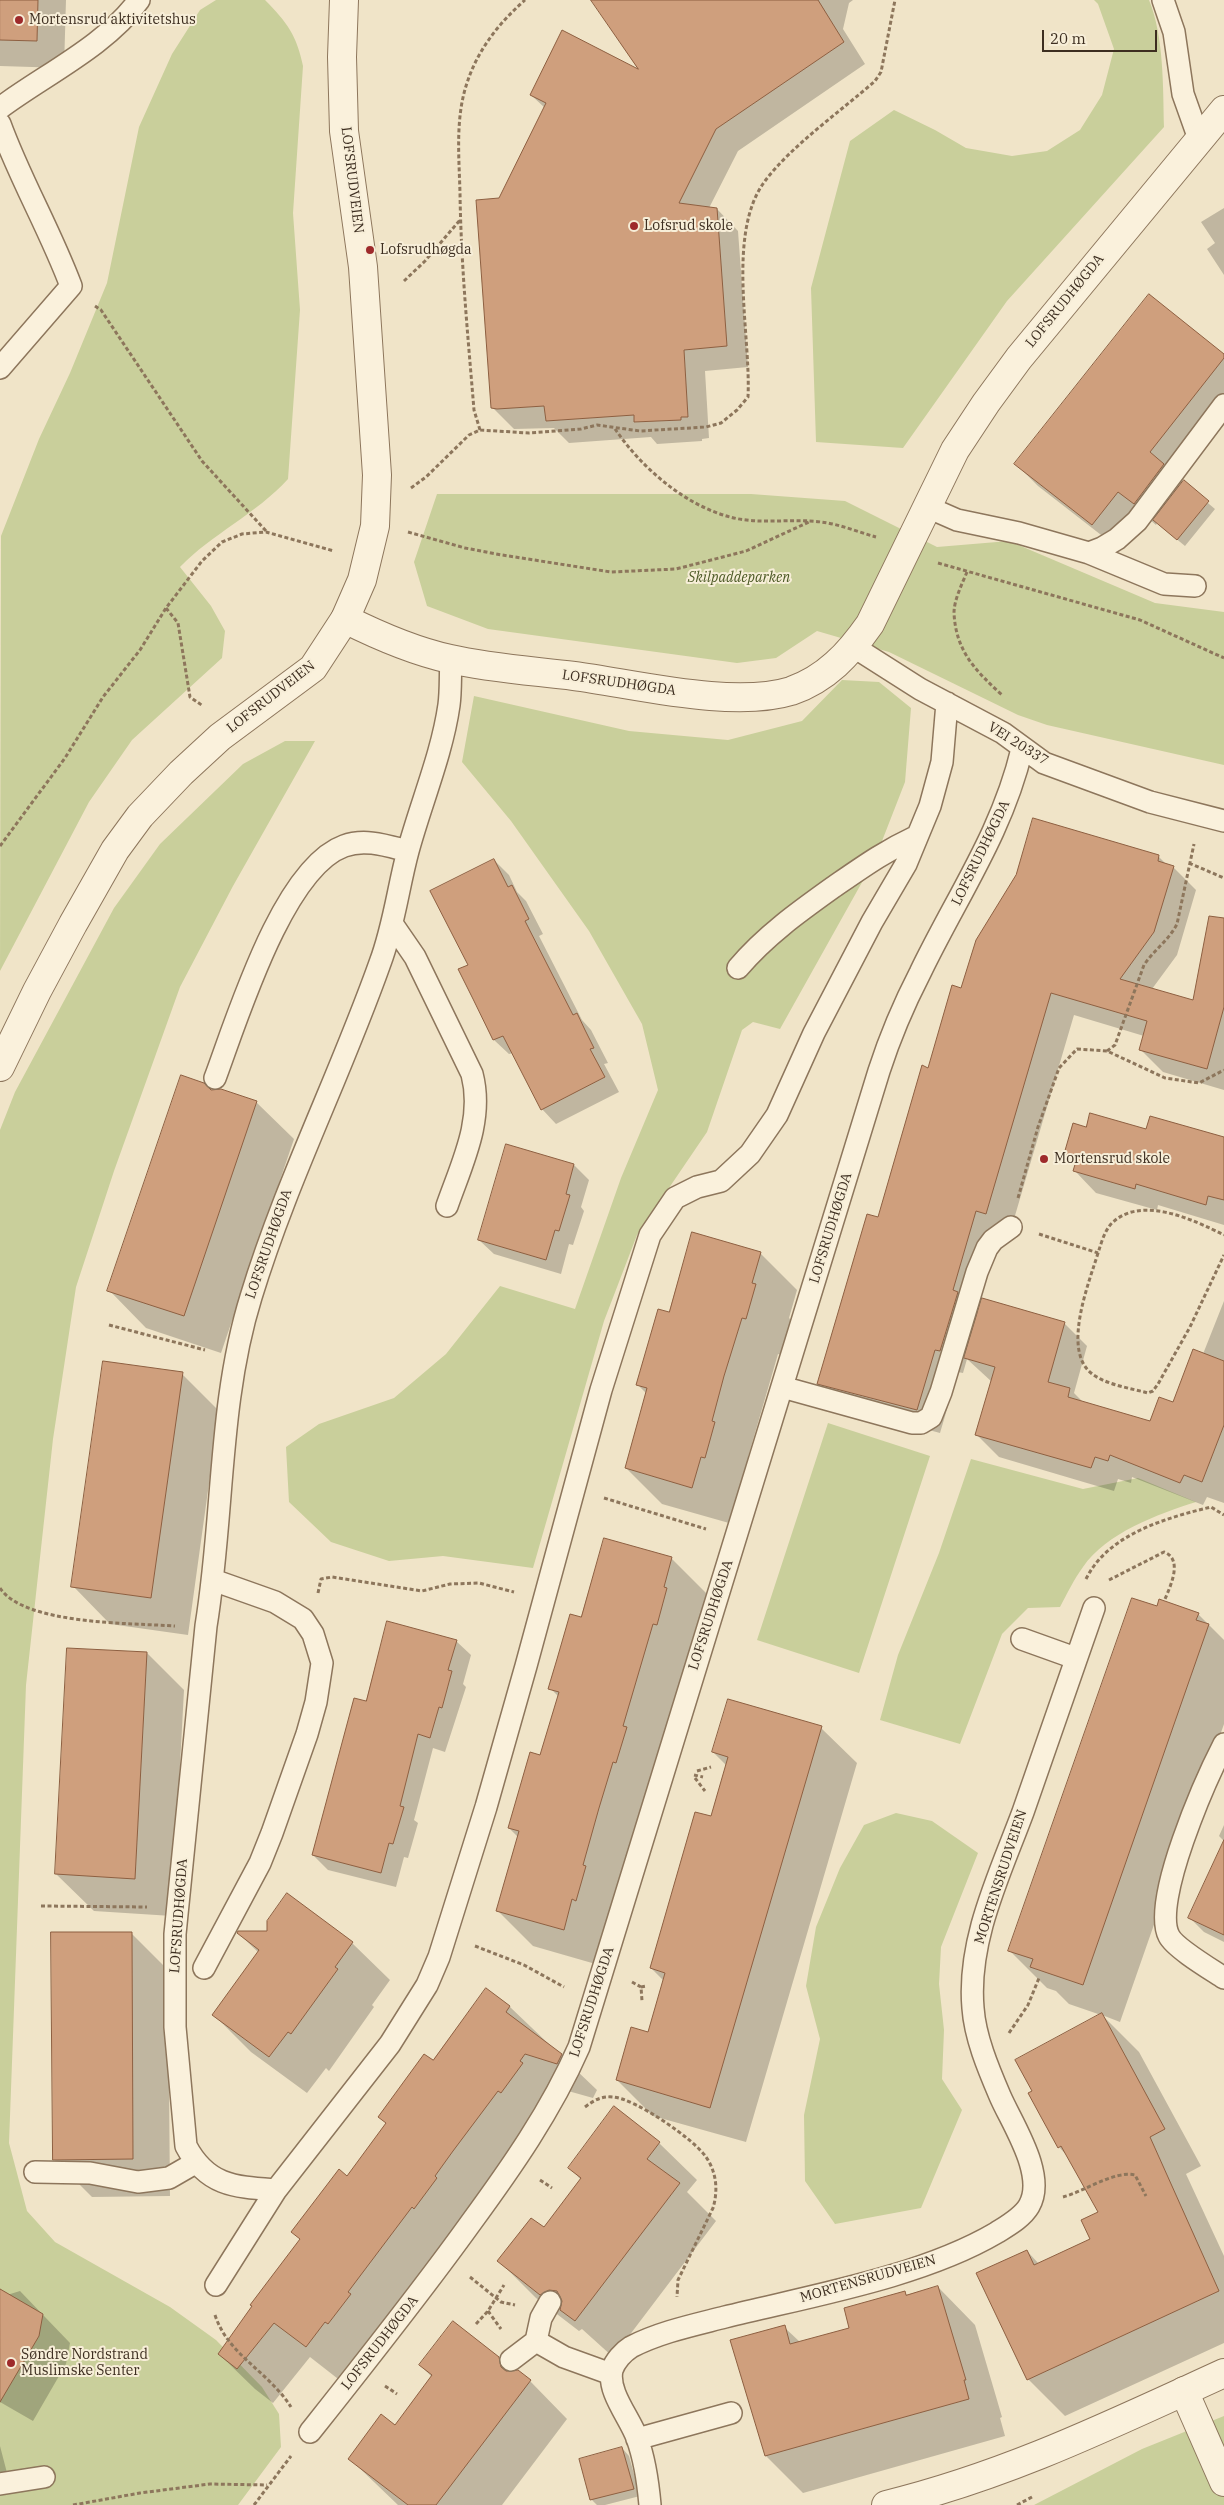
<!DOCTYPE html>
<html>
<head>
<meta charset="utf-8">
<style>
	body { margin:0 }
	#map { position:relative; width:1224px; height:2505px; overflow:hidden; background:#f0e4c8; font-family:"IBM Plex Serif",serif }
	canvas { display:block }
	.scale { position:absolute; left:1042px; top:30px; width:115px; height:22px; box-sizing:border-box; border:2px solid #3d2e20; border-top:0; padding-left:6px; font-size:15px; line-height:18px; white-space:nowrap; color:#3d2e20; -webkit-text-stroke:4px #f7eed8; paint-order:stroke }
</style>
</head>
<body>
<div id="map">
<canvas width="1224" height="2505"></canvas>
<div class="scale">20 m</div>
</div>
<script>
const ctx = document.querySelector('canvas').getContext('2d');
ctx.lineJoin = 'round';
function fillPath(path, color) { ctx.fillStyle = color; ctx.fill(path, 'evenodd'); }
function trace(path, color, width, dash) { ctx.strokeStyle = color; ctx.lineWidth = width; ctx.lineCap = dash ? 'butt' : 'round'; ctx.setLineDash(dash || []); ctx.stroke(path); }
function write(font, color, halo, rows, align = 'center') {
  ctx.font = font + ' "IBM Plex Serif",serif'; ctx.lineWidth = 4; ctx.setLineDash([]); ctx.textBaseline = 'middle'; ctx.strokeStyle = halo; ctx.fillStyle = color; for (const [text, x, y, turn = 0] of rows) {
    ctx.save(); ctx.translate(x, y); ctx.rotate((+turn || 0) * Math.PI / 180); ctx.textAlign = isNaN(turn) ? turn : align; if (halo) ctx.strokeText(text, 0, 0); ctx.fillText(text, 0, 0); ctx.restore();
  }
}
fillPath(new Path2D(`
	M216 0H265C287 22 297 36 303 66L293 213 300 310 288 479C256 514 212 534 180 567L211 606 225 631 222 658 132 740 89 802 0 971 1 536 39 439 70 373 107 283 139 127 172 54 200 10Z
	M1094 0H1149C1164 36 1163 87 1164 127L1007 301 903 448 816 442 811 288 850 141 894 110 935 130 966 148 1012 156 1047 151 1080 130 1102 95 1114 49 1098 4Z
	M437 494H751L845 501 937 547 1009 541 1155 603 1224 612V765L1047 725 1018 715 889 652 817 631 776 658 737 663 488 629 427 606 414 562Z
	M842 680 879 682 911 708 905 782 875 859 780 1029 753 1022 742 1030 707 1132 637 1235 604 1321 533 1568 443 1556 389 1561 331 1542 289 1502 286 1447 319 1424 394 1398 446 1354 500 1286 575 1309 621 1178 658 1090 642 1024 589 931 511 821 462 762 474 696 629 731 728 740 802 721Z
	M285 741H315L233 886 180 987 114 1171 76 1287 53 1439 26 1685 9 2143 27 2211 55 2242 170 2307 216 2340 262 2387 279 2414 281 2447 238 2505H0V1130L15 1092 114 908 160 844 243 764Z
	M828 1423 930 1456 859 1673 757 1640Z
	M971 1459 1083 1489 1138 1478 1196 1502C1158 1514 1106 1533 1083 1567 1074 1579 1067 1594 1060 1607L1028 1608 1002 1634 960 1744 880 1720 898 1655 939 1553Z
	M896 1813 932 1821 978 1853 941 1947 939 1984 944 2030 942 2079 962 2110 921 2208 835 2224 805 2181 804 2115 820 2039 806 1986 816 1927 840 1868 864 1825Z
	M1224 2416V2505H1034L1142 2449Z`), '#c9cf9b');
fillPath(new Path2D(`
	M0 0H66L64 68 0 66Z
	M596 0H853L849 3 843 29 865 64 738 151 709 208 717 209 738 231 748 367 705 371 709 438 702 439V441L657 444 651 437 569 443 554 428 514 429 492 407 500 199 545 108 531 95 667 84Z
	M1224 208V275L1207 249 1215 243 1201 222Z
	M1224 356V407L1172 473 1215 509 1185 546 1157 523 1156 525 1141 512 1114 545 1038 486 1016 464Z
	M1158 856 1167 865 1173 867 1196 890 1177 955 1152 989 1194 1001 1224 936V1090L1163 1072 1140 1049 1144 1036 1074 1015 1009 1236 998 1233 976 1311 979 1314 1065 1324 1087 1346 1074 1393 1084 1403 1151 1423 1173 1404 1203 1354 1224 1301V1503L1207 1497 1203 1505 1132 1477 1131 1483 1118 1479 1114 1491 999 1457 976 1434 992 1382 967 1359 963 1373 958 1372 940 1433 841 1406 818 1383 879 1219 929 1069 962 990Z
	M494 860 509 875 517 892 526 901 543 934 539 936 582 1020 591 1030 608 1063 604 1064 619 1092 556 1124 542 1109 513 1053 509 1054 494 1040 474 999 469 965Z
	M211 1091 256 1102 294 1139 221 1353 146 1328 109 1290Z
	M1087 1128 1147 1130 1224 1138V1225L1158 1205 1157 1210 1096 1193 1075 1171 1076 1165 1066 1154Z
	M507 1145 574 1165 589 1180 581 1207 584 1211 573 1245 569 1244 561 1274 494 1254 479 1240Z
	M760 1253 797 1290 789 1318 792 1321 782 1355 778 1354 748 1457 751 1460 741 1494 738 1493 729 1523 662 1504 626 1468 647 1394 638 1385 670 1313Z
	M182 1374 219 1411 188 1635 110 1624 73 1586Z
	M672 1559 707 1594 599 1965 533 1946 497 1910 518 1837 509 1828 541 1757 559 1697 550 1688 582 1618Z
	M1157 1608 1198 1614 1224 1640V1724L1120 2022 1102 2015 1139 2052 1201 2166 1186 2174 1224 2256V2343L1065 2416 1028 2379 1027 2251 1039 2264 1091 2240 1100 2213 1069 2158 1059 2147 1101 2015 1069 2004 1056 1991 1047 1988 1010 1951Z
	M456 1641 471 1655 463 1684 466 1687 445 1752 433 1748 414 1820 418 1823 408 1858 404 1857 396 1887 328 1870 313 1855 367 1703Z
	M147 1653 184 1690 172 1916 94 1911 56 1874Z
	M821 1728 857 1763 746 2142 653 2116 617 2080 648 2033 664 1981 651 1968 712 1818 727 1766 713 1752Z
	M1224 1825V1841L1219 1836Z
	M1224 1843V1942L1204 1932 1189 1917Z
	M131 1933 168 1970 170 2196 92 2197 54 2159Z
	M238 1933 352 1943 390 1980 372 2005 374 2007 329 2071 326 2068 307 2093 251 2052 214 2015 259 1953Z
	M486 1990 510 2007 597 2090 593 2098 561 2089 342 2382 310 2357 273 2403 255 2389 219 2354 387 2124 379 2116 433 2061Z
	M615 2108 659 2143 697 2180 687 2192 716 2221 613 2357 582 2329 579 2331 536 2298 499 2261 544 2229 581 2180 570 2168Z
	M938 2287 975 2325 1002 2417 1000 2418 1005 2436 803 2493 766 2456 732 2341 784 2327 801 2343 850 2329 904 2292 908 2296Z
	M0 2290 7 2295 20 2291 70 2343 66 2364 33 2421 0 2402Z
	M498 2357 513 2372H517L530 2381 567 2419 502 2505H398L350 2459 395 2426 432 2377 420 2365Z
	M0 2446 12 2492 0 2482Z
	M622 2448 629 2456 640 2496 605 2505H597L592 2500Z`), '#0003');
const building = new Path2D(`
	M0 0H38L37 41 0 40Z
	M591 0H818L844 42 716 129 679 203 717 208 727 346 684 350 688 417H681V420L634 422V415L546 421 544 406 497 409 491 408 476 200 499 198 546 103 530 95 562 30 638 69Z
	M1149 294 1224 354V358L1150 452 1164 464 1134 504 1118 492 1092 525 1014 464Z
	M1184 480 1209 501 1177 540 1153 520Z
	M1033 818 1159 855 1158 861 1174 866 1154 932 1120 979 1193 1000 1209 916 1224 918V1007L1207 1069 1139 1050 1147 1021 1051 993 986 1214 976 1211 953 1290 958 1292 940 1351 935 1350 917 1410 817 1384 867 1214 878 1217 922 1065 928 1068 952 985 961 988 976 940 1016 875Z
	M494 859 508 887 512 885 529 919 525 921 573 1015 577 1013 585 1030 594 1048 590 1049 605 1077 541 1110 503 1036 493 1040 473 999 458 969 468 965 430 891Z
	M181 1075 204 1083 211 1090 221 1089 257 1101 184 1316 107 1291Z
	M1090 1113 1146 1129 1150 1116 1224 1137V1200L1208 1196 1206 1205 1136 1184 1135 1189 1073 1171 1077 1158 1064 1154 1073 1123 1086 1127Z
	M506 1144 574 1164 566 1194 570 1195 559 1231 555 1230 546 1260 478 1240Z
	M692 1232 761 1252 752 1283 756 1284 746 1319 742 1318 724 1376 712 1421 715 1422 705 1458 701 1457 692 1488 625 1468 647 1388 636 1385 658 1309 669 1312Z
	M982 1298 1065 1322 1048 1382 1070 1388 1068 1397 1150 1421 1159 1397 1173 1402 1193 1349 1224 1361V1425L1202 1482 1184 1475 1180 1483 1110 1455 1108 1461 1095 1457 1091 1468 975 1435 995 1367 964 1358Z
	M103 1361 183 1372 151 1598 71 1587Z
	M604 1538 672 1557 664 1587 667 1588 657 1625 653 1624 623 1726 627 1727 616 1763 613 1762 599 1808 583 1865 586 1866 576 1901 572 1899 564 1930 496 1911 519 1831 508 1828 530 1752 540 1755 559 1692 548 1689 557 1659 570 1614 581 1617Z
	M1132 1598 1157 1606 1159 1599 1199 1613 1196 1620 1209 1624 1083 1985 1030 1967 1033 1959 1008 1951Z
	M387 1621 457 1640 448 1670 452 1671 442 1708 439 1707 430 1738 418 1734 400 1806 404 1807 393 1844 389 1843 381 1873 312 1855 354 1698 366 1701Z
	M67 1648 147 1652 135 1879 55 1874Z
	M728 1699 822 1726 710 2108 616 2080 631 2027 648 2032 665 1973 650 1968 695 1812 711 1816 728 1757 712 1752Z
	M1224 1840V1935L1188 1918Z
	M287 1893 353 1942 335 1967 338 1969 291 2034 288 2032 269 2057 212 2015 259 1950 237 1933 238 1931H267V1921Z
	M51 1932H132L133 2159 53 2160Z
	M486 1988 510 2006 506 2012 562 2054 557 2064 525 2054 520 2061 523 2063 501 2093 498 2091 453 2151 435 2176 437 2178 414 2209 412 2207 348 2292 351 2294 328 2324 325 2322 306 2347 274 2323 237 2369 218 2354 252 2306 250 2305 300 2239 291 2232 339 2169 347 2176 386 2123 378 2117 424 2054 433 2060Z
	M1102 2013 1165 2129 1150 2137 1219 2291 1027 2380 976 2273 1027 2250 1034 2265 1090 2239 1081 2220 1098 2212 1061 2146 1058 2148 1041 2117 1028 2093 1032 2091 1015 2060Z
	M614 2106 660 2142 647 2159 680 2183 575 2321 560 2310 562 2301 557 2291 549 2290 540 2295 497 2261 531 2218 544 2227 581 2178 568 2168Z
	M938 2286 966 2380H964L969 2399 765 2456 730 2340 785 2325 790 2344 849 2328 844 2308 905 2291 906 2295Z
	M0 2289 43 2314 39 2336 0 2402Z
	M453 2321 499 2357 501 2367 506 2371 518 2370 531 2380 436 2505H408L348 2459 381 2414 395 2425 432 2375 419 2365Z
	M622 2447 634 2489 590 2500 579 2459Z`);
fillPath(building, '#cf9f7d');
trace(building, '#8d5f41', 1);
const service = new Path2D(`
	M1163 0 1174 32 1183 94 1199 139
	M0 108C44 75 106 46 139 0
	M0 124C20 179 50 230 71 286L0 368
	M925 506 957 520 1019 533 1089 553 1102 548 1117 539 1137 521 1224 405
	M1089 553 1164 584 1195 586
	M854 647 920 689 1003 733 1044 763 1150 802 1224 821
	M451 660C450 675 451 690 449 705 442 754 421 803 408 851 398 888 394 926 380 963 340 1076 286 1182 251 1297 218 1403 224 1517 206 1626L175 1934V2027L186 2146C207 2186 235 2187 276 2190L390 2044 427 1985 439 1957 486 1807 526 1666 601 1390 650 1235 675 1198 697 1187 721 1181 750 1154 777 1115 814 1033 872 922 906 864 930 806 942 762 947 703
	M393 925 415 957 472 1074C484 1120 462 1163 447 1206
	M738 968C766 935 800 911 835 886 864 866 885 851 917 836
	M215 1078C237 1019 283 868 344 846 365 838 388 846 408 851
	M782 1387 912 1423H921L931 1417 941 1392 977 1272 987 1248 993 1240 1011 1227
	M1022 1639 1075 1658
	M1224 1744C1206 1779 1151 1902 1169 1936 1175 1948 1212 1970 1224 1978
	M204 1968 260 1863 272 1833 307 1734 316 1702 322 1663 313 1634 303 1619 275 1602 213 1580
	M35 2172 90 2173 138 2182 169 2178 195 2163
	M216 2285 276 2190
	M550 2302 541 2318 536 2341 564 2357 611 2374
	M511 2360 536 2341
	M310 2432C364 2364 419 2295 470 2224 511 2168 551 2111 579 2047L879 1071C890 1037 904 1004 920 973 957 896 1002 833 1022 749
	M637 2439 731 2413
	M0 2484 44 2477
	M650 2505C648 2482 645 2460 637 2438 630 2418 607 2392 612 2370 615 2361 623 2352 631 2347 660 2332 694 2325 725 2317 810 2296 921 2277 996 2233 1007 2226 1022 2218 1029 2206 1047 2175 1012 2124 1000 2096 988 2068 975 2037 973 2008 967 1940 1000 1874 1023 1812 1047 1744 1071 1676 1094 1608`);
const minor = new Path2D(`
	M345 619C379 636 413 651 450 659 489 668 534 671 574 676 635 684 733 709 791 691 826 679 849 654 870 624L955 450 986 403 1019 358 1224 110
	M1184 2391 1224 2482`);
const tertiary = new Path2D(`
	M0 1067 37 991 73 924 115 850 140 816 181 773 220 737 313 668 345 619 362 580 375 526 377 475 363 267 344 131 342 57 344 0
	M886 2505C1008 2475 1110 2425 1224 2373`);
trace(service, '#8d765c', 24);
trace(minor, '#8d765c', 30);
trace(tertiary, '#8d765c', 30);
trace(new Path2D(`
	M404 281 425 261 460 220
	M95 306 101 310 202 461 266 531
	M615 429C641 467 684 505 730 517 759 525 791 518 821 522 839 524 858 532 876 537
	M480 430 474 410C468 337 461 266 460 193 459 155 455 116 468 80 479 48 500 22 525 0
	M411 488 426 477 469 435 480 430 529 433 581 429 597 425 640 431 706 427 721 423 737 410 748 397C751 334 726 233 765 181 791 146 841 111 875 81L881 72 895 0
	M408 532 465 548 502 555 611 572 676 569 746 551 811 521
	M938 563 1140 620 1224 658
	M967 572C962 584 954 600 954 613 956 652 976 671 1002 695
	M166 608 178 623 190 697 203 706
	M0 846 65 758 103 697 140 650 166 608 202 561 222 542 242 534 266 532 334 551
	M1189 863 1224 878
	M1107 1051 1115 1045 1144 965C1154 950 1169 940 1177 924L1194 844
	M1018 1198 1038 1127 1059 1068 1077 1049 1107 1051 1165 1078 1199 1083 1224 1070
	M1039 1234 1098 1253C1101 1244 1104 1232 1111 1224 1140 1194 1194 1220 1224 1235
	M1098 1253C1089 1283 1062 1349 1091 1373 1106 1385 1130 1388 1148 1393L1153 1391 1158 1384 1190 1327 1224 1255
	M109 1325 205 1350
	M604 1498 706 1529
	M1086 1579C1108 1534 1166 1518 1211 1507L1224 1515
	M1109 1580 1164 1552C1183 1559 1171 1585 1165 1599
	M0 1588C24 1625 133 1623 175 1626
	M318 1593 321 1579 332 1577 422 1591 450 1584 479 1583 514 1592
	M697 1771 711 1767
	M694 1775 703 1777
	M695 1778 705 1791
	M41 1906 147 1907
	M475 1946 524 1965 564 1987
	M632 1982 641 1987 642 2001
	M641 1987 647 1986
	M1009 2033 1028 2005 1039 1978
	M585 2107C594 2100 602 2096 613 2097 634 2098 694 2139 706 2157 717 2173 718 2191 713 2208L678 2280 677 2297
	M540 2180 552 2188
	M1063 2197C1083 2192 1115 2170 1135 2175L1146 2196
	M470 2277 501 2302 515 2305
	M488 2311 501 2329
	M215 2315C228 2355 268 2371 291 2407
	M476 2324 488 2311 504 2285
	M385 2386 397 2394
	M73 2505 140 2493 210 2484 267 2485
	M254 2505 291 2456
	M1017 2505 1032 2497`), '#8d765c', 3, [4, 2.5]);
trace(service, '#faf1dc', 21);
trace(minor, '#faf1dc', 28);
trace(tertiary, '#faf1dc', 28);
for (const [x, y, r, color] of [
	[19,20,5,"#9e2a2b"],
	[634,226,5,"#9e2a2b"],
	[370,250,5,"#9e2a2b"],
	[1044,1159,5,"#9e2a2b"],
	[11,2363,5,"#9e2a2b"]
]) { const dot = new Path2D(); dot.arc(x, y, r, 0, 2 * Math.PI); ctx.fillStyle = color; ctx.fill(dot); trace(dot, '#f7eed8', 2); }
write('14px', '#3d2e20', '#f7eed8', [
	["Mortensrud aktivitetshus",29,20],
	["Lofsrud skole",644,226],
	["Lofsrudhøgda",380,250],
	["Mortensrud skole",1054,1159],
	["Søndre Nordstrand",21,2355],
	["Muslimske Senter",21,2371]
], 'left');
write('14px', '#3d2e20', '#f7eed8', [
	["LOFSRUDVEIEN",352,180,83],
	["LOFSRUDHØGDA",1065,301,-51],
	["LOFSRUDHØGDA",619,683,8],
	["LOFSRUDVEIEN",271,697,-38],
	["VEI 20337",1018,744,32],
	["LOFSRUDHØGDA",981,853,-64],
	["LOFSRUDHØGDA",831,1228,-73],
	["LOFSRUDHØGDA",269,1244,-71],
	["LOFSRUDHØGDA",711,1615,-72],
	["MORTENSRUDVEIEN",1001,1877,-72],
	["LOFSRUDHØGDA",179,1916,-86],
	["LOFSRUDHØGDA",592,2002,-72],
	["MORTENSRUDVEIEN",868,2279,-16],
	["LOFSRUDHØGDA",380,2343,-52]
]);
write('italic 14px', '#4d5a26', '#f7eed8', [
	["Skilpaddeparken",739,578]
]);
</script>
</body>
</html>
